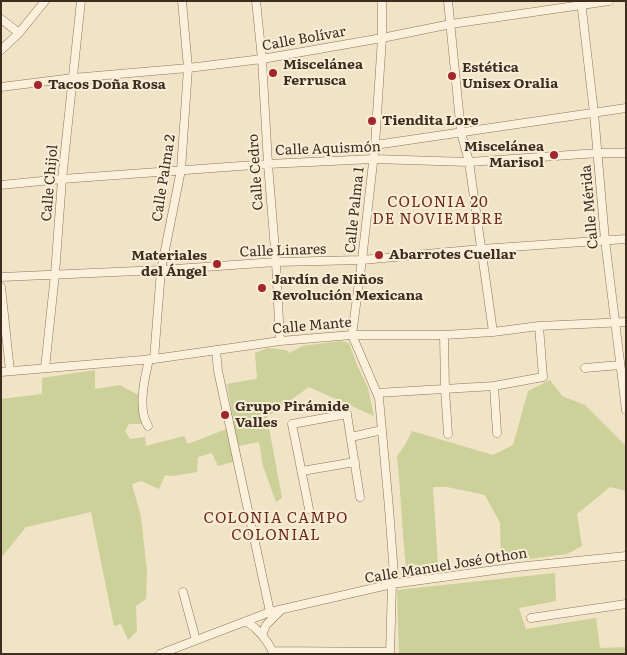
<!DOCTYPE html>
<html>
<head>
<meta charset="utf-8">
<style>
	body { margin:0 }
	#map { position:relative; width:627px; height:655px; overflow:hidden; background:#f1e3c6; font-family:Literata,serif }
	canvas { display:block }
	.frame { position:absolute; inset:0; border:2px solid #3e2d1f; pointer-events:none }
</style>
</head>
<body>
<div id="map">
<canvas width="627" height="655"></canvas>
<div class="frame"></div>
</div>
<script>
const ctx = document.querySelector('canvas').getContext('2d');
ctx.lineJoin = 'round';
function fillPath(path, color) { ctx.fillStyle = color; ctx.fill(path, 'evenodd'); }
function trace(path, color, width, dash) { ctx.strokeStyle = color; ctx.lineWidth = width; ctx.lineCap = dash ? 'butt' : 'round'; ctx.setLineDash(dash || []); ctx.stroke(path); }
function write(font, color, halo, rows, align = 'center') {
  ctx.font = font + ' Literata,serif'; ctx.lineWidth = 4; ctx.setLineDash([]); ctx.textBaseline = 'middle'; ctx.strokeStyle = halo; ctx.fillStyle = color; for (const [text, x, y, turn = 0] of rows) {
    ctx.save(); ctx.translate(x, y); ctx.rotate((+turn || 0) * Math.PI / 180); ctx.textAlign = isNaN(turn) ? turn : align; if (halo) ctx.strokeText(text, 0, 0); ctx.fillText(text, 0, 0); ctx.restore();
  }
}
fillPath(new Path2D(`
	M341 341 349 343 357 365 368 388 374 416 309 387 267 417 282 498 276 502 263 466 259 442 239 446 241 460 218 466 212 453 198 457 197 472 173 476 165 475 159 489 141 481 132 484 141 517 147 571 146 599 136 606 137 631 128 640 121 624 114 626 91 512 26 527 1 558V399L42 394V378L95 370V389L120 385 142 397 143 424H129L125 431 130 439 145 437 146 446 184 436 188 444 234 426 227 384 255 379 257 378 255 353 268 348 286 350 290 353 302 346Z
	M550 380 562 396 585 405 626 446V491L610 487 577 514 582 546 567 554 530 559 501 557 500 523 485 495 447 487H433L438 564 406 568C402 531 401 493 397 456L405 445 412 431 493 455 513 445 528 391Z
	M555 573 556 601 519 608 526 629 596 618 600 648 626 647V654H399L397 590Z`), '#ccd099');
const minor = new Path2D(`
	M256 1 262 59 268 164 276 262 280 341
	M382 1V38L375 145 362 260 352 335 379 398 389 508 394 575 392 584 390 654
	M448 1 461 132 469 162 493 332
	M581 1 594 113 605 240 626 410
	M1 19 19 33
	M1 50 19 33 45 1
	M1 87 73 78 188 68 262 59 382 38 451 24 609 1
	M375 145 626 108
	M1 185 62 179 268 164 373 159 469 162 598 153H626
	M1 277 161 270 276 262 362 260 481 249 626 239
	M1 287 10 371
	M444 335 445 389 448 434
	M216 350 218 371 270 612
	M154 359 161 270 181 170 188 68 182 1
	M45 368 55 274 62 179 81 1
	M585 368 620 365
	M1 372 154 359 280 341 352 335H444L493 332 539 326 626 322
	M494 386 497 433
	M377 393 494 386 543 377 539 326
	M346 408 360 497
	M148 426C137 409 145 377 149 359
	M351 437 382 430
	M302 471 355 462
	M309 509 292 424 347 414
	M183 592 196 640
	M531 618 626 604
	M246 621 255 628 262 635
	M273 651 390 652
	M160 654 270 612 392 584 517 567 626 556
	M273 654C272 647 266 641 262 635L266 625 280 611`);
trace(minor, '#8e745a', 9);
trace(minor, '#fbf0db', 8);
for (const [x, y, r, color] of [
	[273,73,5,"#a1272d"],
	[452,76,5,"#a1272d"],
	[38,85,5,"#a1272d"],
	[372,121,5,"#a1272d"],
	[554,155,5,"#a1272d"],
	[379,255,5,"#a1272d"],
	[217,264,5,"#a1272d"],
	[262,288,5,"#a1272d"],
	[225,415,5,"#a1272d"]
]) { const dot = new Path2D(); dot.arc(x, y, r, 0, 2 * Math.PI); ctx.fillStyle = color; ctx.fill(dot); trace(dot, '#f8edd7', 2); }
write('14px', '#3e2d1f', '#f8edd7', [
	["Calle Bolívar",304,39,-10],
	["Calle Aquismón",328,149,-2],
	["Calle Cedro",256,172,-94],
	["Calle Palma 2",164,178,-81],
	["Calle Chijol",50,183,-85],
	["Calle Mérida",590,207,-95],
	["Calle Palma 1",355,210,-84],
	["Calle Linares",283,251,-2],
	["Calle Mante",312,326,-5],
	["Calle Manuel José Othon",446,566,-9]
]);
write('bold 14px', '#3e2d1f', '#f8edd7', [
	["Miscelánea",283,65],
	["Ferrusca",283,81],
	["Estética",462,68],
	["Unisex Oralia",462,84],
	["Tacos Doña Rosa",48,85],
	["Tiendita Lore",382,121],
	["Miscelánea",544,147,"right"],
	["Marisol",544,163,"right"],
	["Abarrotes Cuellar",389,255],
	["Materiales",207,256,"right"],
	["del Ángel",207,272,"right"],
	["Jardín de Niños",272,280],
	["Revolución Mexicana",272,296],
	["Grupo Pirámide",235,407],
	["Valles",235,423]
], 'left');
ctx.letterSpacing = '1px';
write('15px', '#6d291c', '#f8edd7', [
	["COLONIA 20",438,203],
	["DE NOVIEMBRE",438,220],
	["COLONIA CAMPO",276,519],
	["COLONIAL",276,536]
]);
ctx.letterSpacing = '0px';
</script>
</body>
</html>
